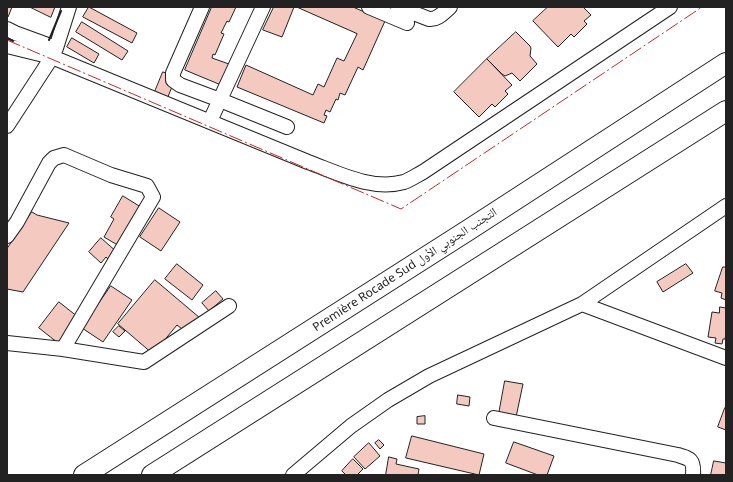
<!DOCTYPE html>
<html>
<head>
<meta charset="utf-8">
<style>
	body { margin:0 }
	#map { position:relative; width:733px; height:482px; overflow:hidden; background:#fff; font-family:"Noto Sans",sans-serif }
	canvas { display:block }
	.frame { position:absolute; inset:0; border:8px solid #222; pointer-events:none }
</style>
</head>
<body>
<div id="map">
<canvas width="733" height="482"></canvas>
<div class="frame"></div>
</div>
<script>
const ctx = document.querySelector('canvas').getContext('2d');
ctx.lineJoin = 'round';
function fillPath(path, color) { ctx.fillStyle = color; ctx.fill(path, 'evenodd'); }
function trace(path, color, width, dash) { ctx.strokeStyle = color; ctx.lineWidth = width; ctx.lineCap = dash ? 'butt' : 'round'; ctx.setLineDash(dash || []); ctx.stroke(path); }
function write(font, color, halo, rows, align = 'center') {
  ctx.font = font + ' "Noto Sans","Noto Naskh Arabic",sans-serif'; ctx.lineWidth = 3; ctx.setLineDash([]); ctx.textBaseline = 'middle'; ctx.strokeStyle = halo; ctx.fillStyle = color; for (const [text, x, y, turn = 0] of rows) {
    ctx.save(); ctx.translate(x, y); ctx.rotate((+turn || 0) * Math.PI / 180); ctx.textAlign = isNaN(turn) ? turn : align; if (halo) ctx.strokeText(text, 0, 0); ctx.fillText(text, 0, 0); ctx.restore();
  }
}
const building = new Path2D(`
	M7 7H12L8 17 7 16Z
	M30 7H55L51 17Z
	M89 7 137 33 132 43 83 17Z
	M212 7H236L229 22 227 21 221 33 224 34 215 55 213 54 212 58 229 64 221 85 185 70Z
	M274 7H294L282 37 263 30Z
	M297 7H353L385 21 363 70 358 67 345 95 340 93 338 100 336 99 330 112 326 110 324 115 327 116 324 123 237 87 246 65 313 95 318 84 324 87 337 58 344 61 357 34Z
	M548 7H583L591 15 584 21 587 24 574 37 571 34 558 47 533 21Z
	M82 22 128 51 122 60 76 32Z
	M516 32 530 46 531 48 530 56 537 64 520 81 512 73 505 76 502 74 487 59Z
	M72 38 99 54 94 63 67 47Z
	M487 59 512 85 505 91 508 94 495 107 492 104 479 117 454 92Z
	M163 72 176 77 167 99 154 94Z
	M123 196 144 209 121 247 104 237 114 219 111 217Z
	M159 208 180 222 161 251 140 237Z
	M32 212 37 215 69 223 23 292 7 289V249Z
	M101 238 118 253 110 261 106 257 101 263 89 252Z
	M177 264 203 285 192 300 165 279Z
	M686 264 693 273 663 292 657 282Z
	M723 267H726V300L721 298 722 293 715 291Z
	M155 280 200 318 187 333 177 325 153 354 118 324Z
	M111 286 132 300 103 342 82 328Z
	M216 291 223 299 209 311 202 303Z
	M59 302 78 317 58 343 39 328Z
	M720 307 726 308V334L725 339H723L722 344 715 343 716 338 708 337 712 312 719 313Z
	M119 326 125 331 119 337 113 332Z
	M505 381 523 384 516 417 499 414Z
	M458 395 470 397 469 406 457 404Z
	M725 408 726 409V430L718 427Z
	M425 416V424H417V417Z
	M412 436 484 454 479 475 406 458Z
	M379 440 384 445 380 449 375 443Z
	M514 442 554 456 547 475H538L506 463Z
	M369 443 380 456 365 469 354 457Z
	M389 457 397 459 396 464 419 469 418 475H386Z
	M353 459 363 469 357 475H346L342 471Z
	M714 461 726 463V475H711Z`);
fillPath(building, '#f3c9c0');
trace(building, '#222', 1);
const minor = new Path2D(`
	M202 7 173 73V80L180 85 220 100 287 127
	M369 7 407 23
	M398 7 429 19C438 20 444 12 450 7
	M7 29 15 33 56 48
	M7 46 52 57 308 162C338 173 372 191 404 182 410 180 417 175 423 172L670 7
	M210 121 263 7
	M7 126 52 57 56 48 69 7
	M7 236 17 222 49 163 54 158 64 155 111 175 147 186 153 197 63 349
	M582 304 726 358
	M7 343 63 349 144 362 229 306
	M494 418 678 455C691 459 694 460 693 475
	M293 475 351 426 388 400 429 376 582 304 726 206`);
const highway = new Path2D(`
	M84 475 470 229 726 63
	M152 475 726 111`);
trace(minor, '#222', 16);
trace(highway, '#222', 22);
trace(minor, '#fff', 14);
trace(highway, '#fff', 20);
trace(new Path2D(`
	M7 38 13 41
	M49 40 61 11`), '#222', 2);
trace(new Path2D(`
	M7 40 401 209 702 7`), '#c62828', 1, [14, 3, 2, 3]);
write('12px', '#222', '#fff', [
	["Première Rocade Sud التجنب الجنوبي الأول",405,270,-33]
]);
</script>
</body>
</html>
